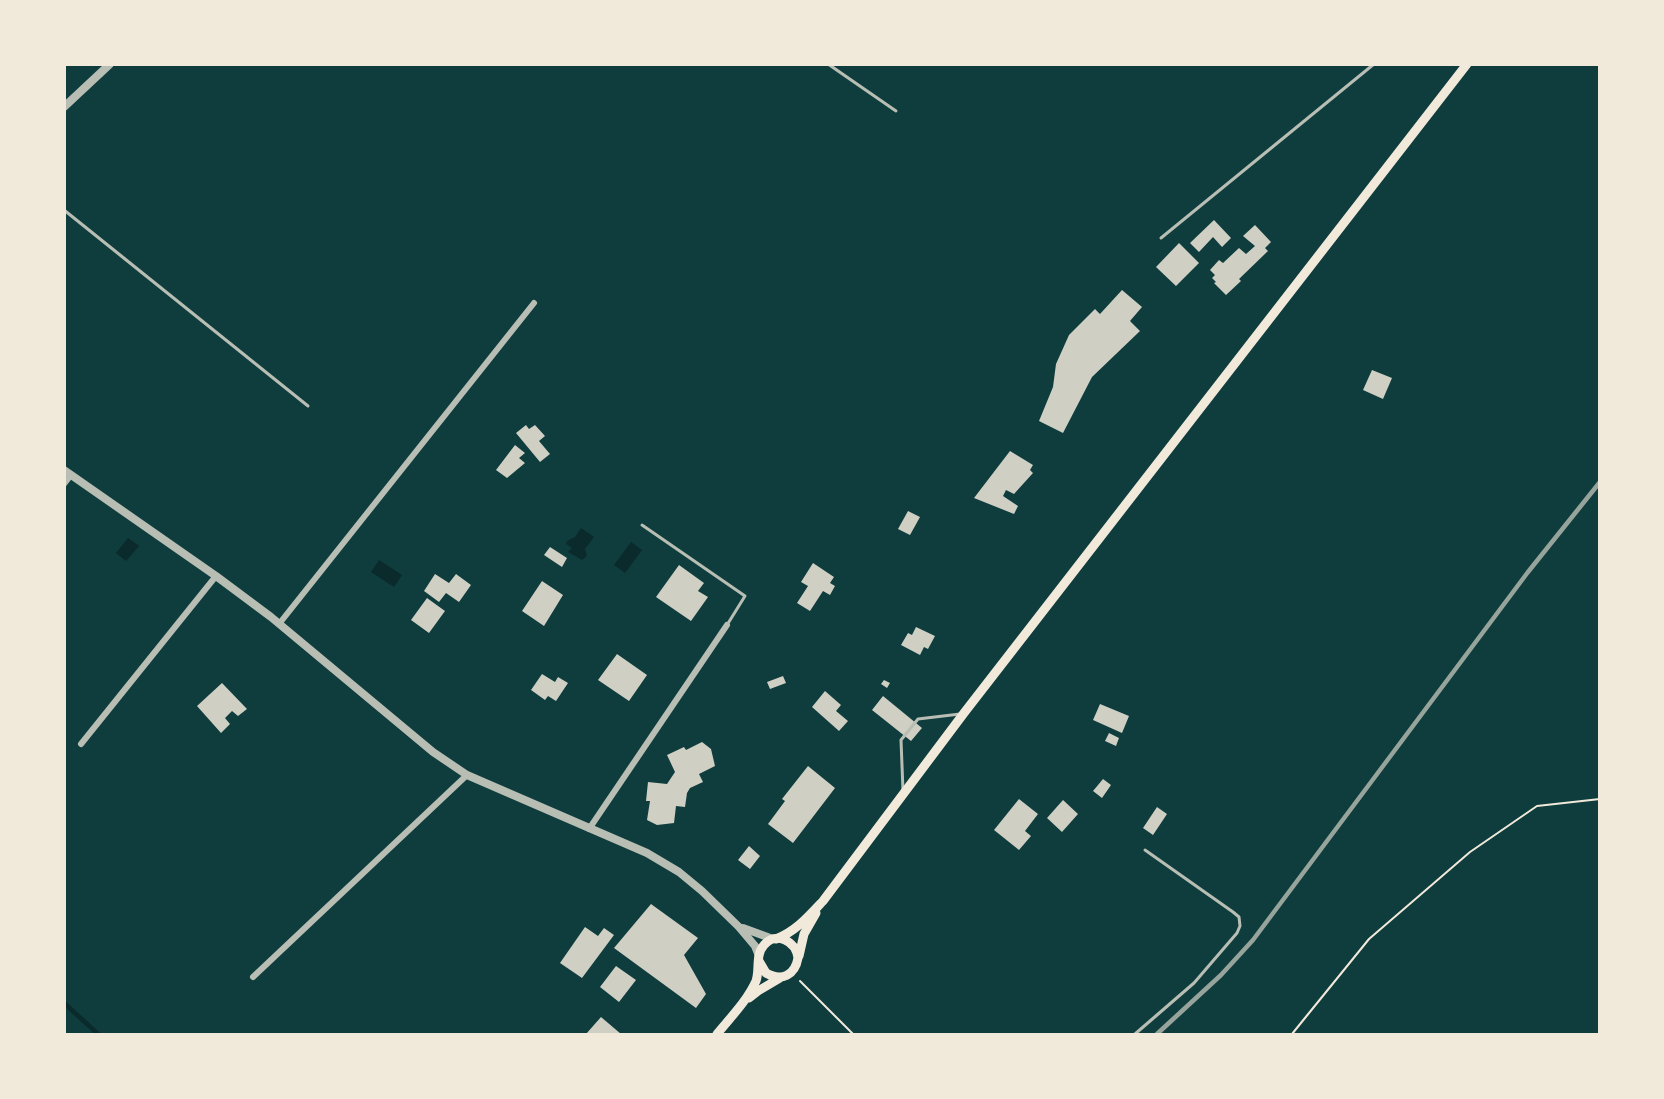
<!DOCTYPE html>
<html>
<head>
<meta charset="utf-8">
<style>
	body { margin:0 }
	#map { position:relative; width:1664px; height:1099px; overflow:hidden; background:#0f3d3e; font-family:"Crimson Pro",serif }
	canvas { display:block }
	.frame { position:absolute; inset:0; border:66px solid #f1e9da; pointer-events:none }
</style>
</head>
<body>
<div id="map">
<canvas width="1664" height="1099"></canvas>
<div class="frame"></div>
</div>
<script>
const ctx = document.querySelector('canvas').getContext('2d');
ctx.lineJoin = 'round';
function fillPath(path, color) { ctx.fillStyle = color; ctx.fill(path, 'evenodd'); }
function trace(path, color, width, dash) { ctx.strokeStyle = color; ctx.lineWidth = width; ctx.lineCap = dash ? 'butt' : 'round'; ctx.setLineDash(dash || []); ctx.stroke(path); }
fillPath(new Path2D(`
	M581 528 594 537 585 549 587 556 582 560 568 552 572 548 566 544 567 541 575 537Z
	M128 538 139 546 126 561 116 553Z
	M631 542 642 550 625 573 614 565Z
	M379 560 402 575 394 587 371 572Z`), '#0a2a2b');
trace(new Path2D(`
	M64 1003 98 1034`), '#0a2a2b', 4.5);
fillPath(new Path2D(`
	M1214 220 1231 238 1222 247 1213 237 1199 252 1190 243Z
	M1255 225 1271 242 1265 248 1268 251 1239 279 1241 281 1226 295 1214 283 1216 282 1212 278 1215 275 1210 270 1219 260 1223 263 1239 248 1246 254 1255 246 1243 236Z
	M1179 243 1199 263 1176 286 1156 267Z
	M1122 290 1142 307 1130 321 1140 331 1092 377 1063 433 1039 421 1053 387 1056 364 1069 335 1095 309 1100 314Z
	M1372 370 1392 378 1383 399 1363 390Z
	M526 425 529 429 535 425 545 436 539 441 550 454 540 462 516 433Z
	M515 445 525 453 519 458 525 463 507 478 496 470Z
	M1010 451 1033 465 1030 470 1033 473 1014 494 1006 490 1003 496 1018 506 1014 514 974 498Z
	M908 511 920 517 910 535 898 529Z
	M550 547 567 558 562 567 544 555Z
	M813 563 834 577 830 583 835 586 830 595 823 591 810 611 797 603 808 586 801 582Z
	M679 565 704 583 698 591 708 597 691 621 656 597Z
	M435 574 449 583 456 574 471 585 459 602 446 593 439 602 424 591Z
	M542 581 563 595 544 626 522 611Z
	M427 598 445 611 429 633 411 620Z
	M916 627 935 636 928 649 924 647 920 655 901 645 908 633 912 635Z
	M617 654 647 675 629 701 598 680Z
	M542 674 555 682 558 677 568 683 556 701 548 696 545 700 531 690Z
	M783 676 786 683 770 689 767 682Z
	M884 680 890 683 887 688 881 684Z
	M222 683 247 709 238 716 232 711 225 718 230 724 221 733 197 706Z
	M825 691 841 705 836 711 848 721 839 731 812 707Z
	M883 696 922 728 911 741 872 710Z
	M1100 704 1129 716 1122 733 1093 720Z
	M1109 733 1119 738 1116 746 1105 741Z
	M702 742 711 749 715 766 699 774 703 782 690 788 687 793 685 807 676 806 674 823 657 825 647 820 650 801H646L648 782 667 784 675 772 667 755 684 747 686 750Z
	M808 766 835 788 793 843 768 824 785 801 782 799Z
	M1103 779 1111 785 1102 798 1093 791Z
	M1019 799 1038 814 1025 831 1031 836 1019 850 994 830Z
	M1063 800 1078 814 1062 832 1047 818Z
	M1157 807 1167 814 1153 835 1143 828Z
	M749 846 760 856 750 869 738 860Z
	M651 904 698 938 684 955 706 994 696 1008 614 948Z
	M585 927 598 936 604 928 614 935 582 978 560 963Z
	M616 966 636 980 619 1002 600 987Z
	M601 1017 621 1034H586Z`), '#cfcfc3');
trace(new Path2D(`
	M800 981 853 1034
	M1292 1034 1369 939 1470 852 1537 806 1600 799`), '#f1e9da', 2);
trace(new Path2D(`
	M828 64 896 111
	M64 210 308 406
	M1161 238 1374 64
	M642 525 745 596 727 625
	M903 791 901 740 918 719 960 714
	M1135 1034 1194 983 1237 933 1240 926 1239 917 1233 912 1145 850`), '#b8beb3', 3);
trace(new Path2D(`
	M64 484 71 475
	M279 624 534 303
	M81 744 216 576
	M589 829 727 625
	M253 977 467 775`), '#b8beb3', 6);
trace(new Path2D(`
	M64 107 110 64
	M64 470 216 576 271 617 433 752 467 775 647 853 679 872 702 891 739 927 755 946 759 956
	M743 928 773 939`), '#b8beb3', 8);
trace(new Path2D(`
	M776 939C796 931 808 917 823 901L964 713 1467 64
	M799 956 804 934 816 913
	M749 998 758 991 780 978
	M717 1034C730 1018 747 1001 756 981 760 970 755 955 764 945 776 931 796 941 798 958 795 975 782 982 766 973L759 961`), '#f1e9da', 9);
trace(new Path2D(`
	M1157 1034 1221 975 1253 940 1528 572 1600 482`), '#97a49c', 4.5);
</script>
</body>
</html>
